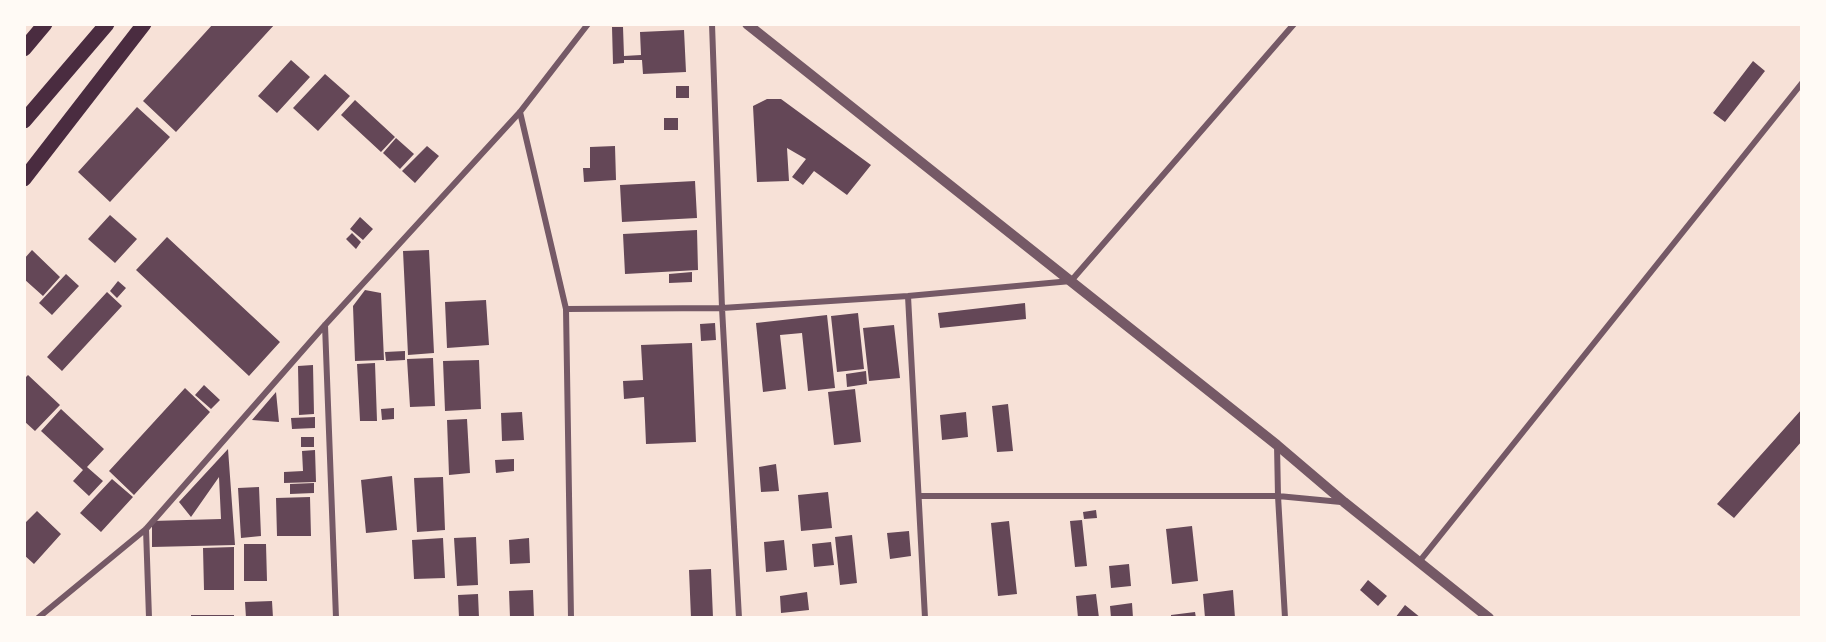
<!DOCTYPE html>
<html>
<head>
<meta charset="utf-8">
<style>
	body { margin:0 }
	#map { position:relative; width:1826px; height:642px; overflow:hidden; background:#f7e1d7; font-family:Mulish,sans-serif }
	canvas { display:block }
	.frame { position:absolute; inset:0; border:26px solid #fffaf5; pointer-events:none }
</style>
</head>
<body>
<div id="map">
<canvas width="1826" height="642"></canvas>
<div class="frame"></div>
</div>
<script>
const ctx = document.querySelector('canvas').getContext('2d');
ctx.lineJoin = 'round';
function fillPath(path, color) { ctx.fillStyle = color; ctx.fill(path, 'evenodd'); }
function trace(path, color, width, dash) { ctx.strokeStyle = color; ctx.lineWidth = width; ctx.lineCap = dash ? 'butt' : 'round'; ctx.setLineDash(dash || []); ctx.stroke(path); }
fillPath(new Path2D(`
	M213 24H275L176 132 143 101Z
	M612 27H623L624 56 641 55 640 32 684 30 686 72 643 74 642 60H624V63L613 64Z
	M291 60 310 77 277 113 258 96Z
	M1753 61 1765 71 1725 122 1713 113Z
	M325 74 350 96 318 131 293 108Z
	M676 86H689V98H676Z
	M767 99H781L871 165 847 195 814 171 803 185 792 177 806 159 787 148 789 181 757 182 753 106Z
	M355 100 395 137 381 152 341 115Z
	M137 107 170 137 110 202 78 172Z
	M664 118H678V130H664Z
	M396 138 414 154 400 169 383 153Z
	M427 146 439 156 415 183 402 171Z
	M615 146 616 180 584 182 583 168H590V147Z
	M695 181 697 218 622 222 620 185Z
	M110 215 137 239 115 263 88 239Z
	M360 217 373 229 363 240 350 229Z
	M697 230 698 270 625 274 623 234Z
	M352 233 361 242 356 249 346 239Z
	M167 237 280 342 249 376 136 270Z
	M32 250 60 277 43 296 24 279V259Z
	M429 250 434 353 408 355 403 251Z
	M692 272V282L669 283V274Z
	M66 274 79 286 52 315 39 303Z
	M118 281 126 288 117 298 110 291Z
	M365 290 381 293 384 360 355 361 353 306Z
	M107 292 122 306 62 371 47 357Z
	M486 300 489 345 447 348 445 302Z
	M1025 303 1026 319 940 328 938 313Z
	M858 313 864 369 837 372 831 316Z
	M827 315 835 388 808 391 802 333 780 335 786 389 763 392 756 323Z
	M715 323 716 340 701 341 700 324Z
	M894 325 900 378 869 381 863 328Z
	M692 343 696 442 646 444 644 397 624 399 623 381 643 380 641 345Z
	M405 351V360L386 361 385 352Z
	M433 358 435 406 410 407 407 359Z
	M479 360 481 409 445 411 443 361Z
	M375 363 377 421H360L357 364Z
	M313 365 314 414 299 415 298 366Z
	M866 371 867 384 847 387 846 374Z
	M28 375 60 405 35 431 24 421V379Z
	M204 385 220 400 211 409 195 395Z
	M185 388 210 412 134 495 109 471Z
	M855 389 861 442 834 445 828 392Z
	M276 392 279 422 252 420Z
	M1008 404 1013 451 997 452 992 406Z
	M394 408V419L382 420 381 409Z
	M61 409 104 449 87 467 103 481 89 496 73 481 83 470 41 431Z
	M1802 409V441L1734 518 1717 504Z
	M522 412 524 440 502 441 501 413Z
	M966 412 968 437 942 440 940 415Z
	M315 417V428L292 429 291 418Z
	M467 419 470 473 449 475 447 420Z
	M301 437H314V447H301Z
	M228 449 235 545 152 547V521L221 519 219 477 191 517 179 502Z
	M315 450 316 482 284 483V472L303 471 302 451Z
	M514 459V471L496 473 495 460Z
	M776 464 779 491 761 492 759 467Z
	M392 476 397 530 366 533 361 480Z
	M443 477 445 530 417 532 414 478Z
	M112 479 133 497 101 532 80 513Z
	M314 483V493L290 494V484Z
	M259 487 261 536 241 538 238 488Z
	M828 492 832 528 801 531 798 495Z
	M310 497 311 536H277L276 498Z
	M1096 510 1097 518 1084 519 1083 512Z
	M37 511 61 534 34 564 24 555V524Z
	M1082 520 1087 566 1075 567 1070 521Z
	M1009 521 1017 594 998 596 991 523Z
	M1192 526 1198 581 1172 584 1166 529Z
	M909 531 911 556 890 559 887 533Z
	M852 535 857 583 840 585 835 537Z
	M476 537 478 585 457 586 454 538Z
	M443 538 445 578 414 579 412 540Z
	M529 538 530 563 510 564 509 540Z
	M784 540 787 570 766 572 764 542Z
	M831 542 834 565 814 567 812 544Z
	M244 544H266L267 581H244Z
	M234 547V590H204L203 548Z
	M1129 564 1131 586 1111 588 1109 566Z
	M711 569 713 618H691L689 570Z
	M1368 580 1387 596 1378 606 1360 590Z
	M533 590 534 618H510L509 591Z
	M1233 590 1235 618H1205L1203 594Z
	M807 592 809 610 781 613 780 596Z
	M478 594 479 618H459L458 595Z
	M1096 594 1099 618H1078L1076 596Z
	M272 601 273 618H246L245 602Z
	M1132 603 1133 618H1111L1110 606Z
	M1405 605 1421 618H1395Z
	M1195 612 1196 618H1171V615Z
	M191 615H234V618H191Z`), '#644757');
trace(new Path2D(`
	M712 24 722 308 739 618
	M520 112 566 309 571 618
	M908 296 925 618
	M566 309 722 308 908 296 1071 281 1294 24
	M325 325 336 618
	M1277 445 1278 496 1285 618
	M920 496H1278L1341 502
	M146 529 149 618
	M1419 562 1802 83
	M38 618 146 529 325 325 520 112 588 24`), '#755966', 6);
trace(new Path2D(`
	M747 24 1277 445 1344 502 1489 618`), '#755966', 10);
trace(new Path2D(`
	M24 49 45 24
	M24 121 107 24
	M24 179 144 24`), '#4a2c40', 15);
</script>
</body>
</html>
